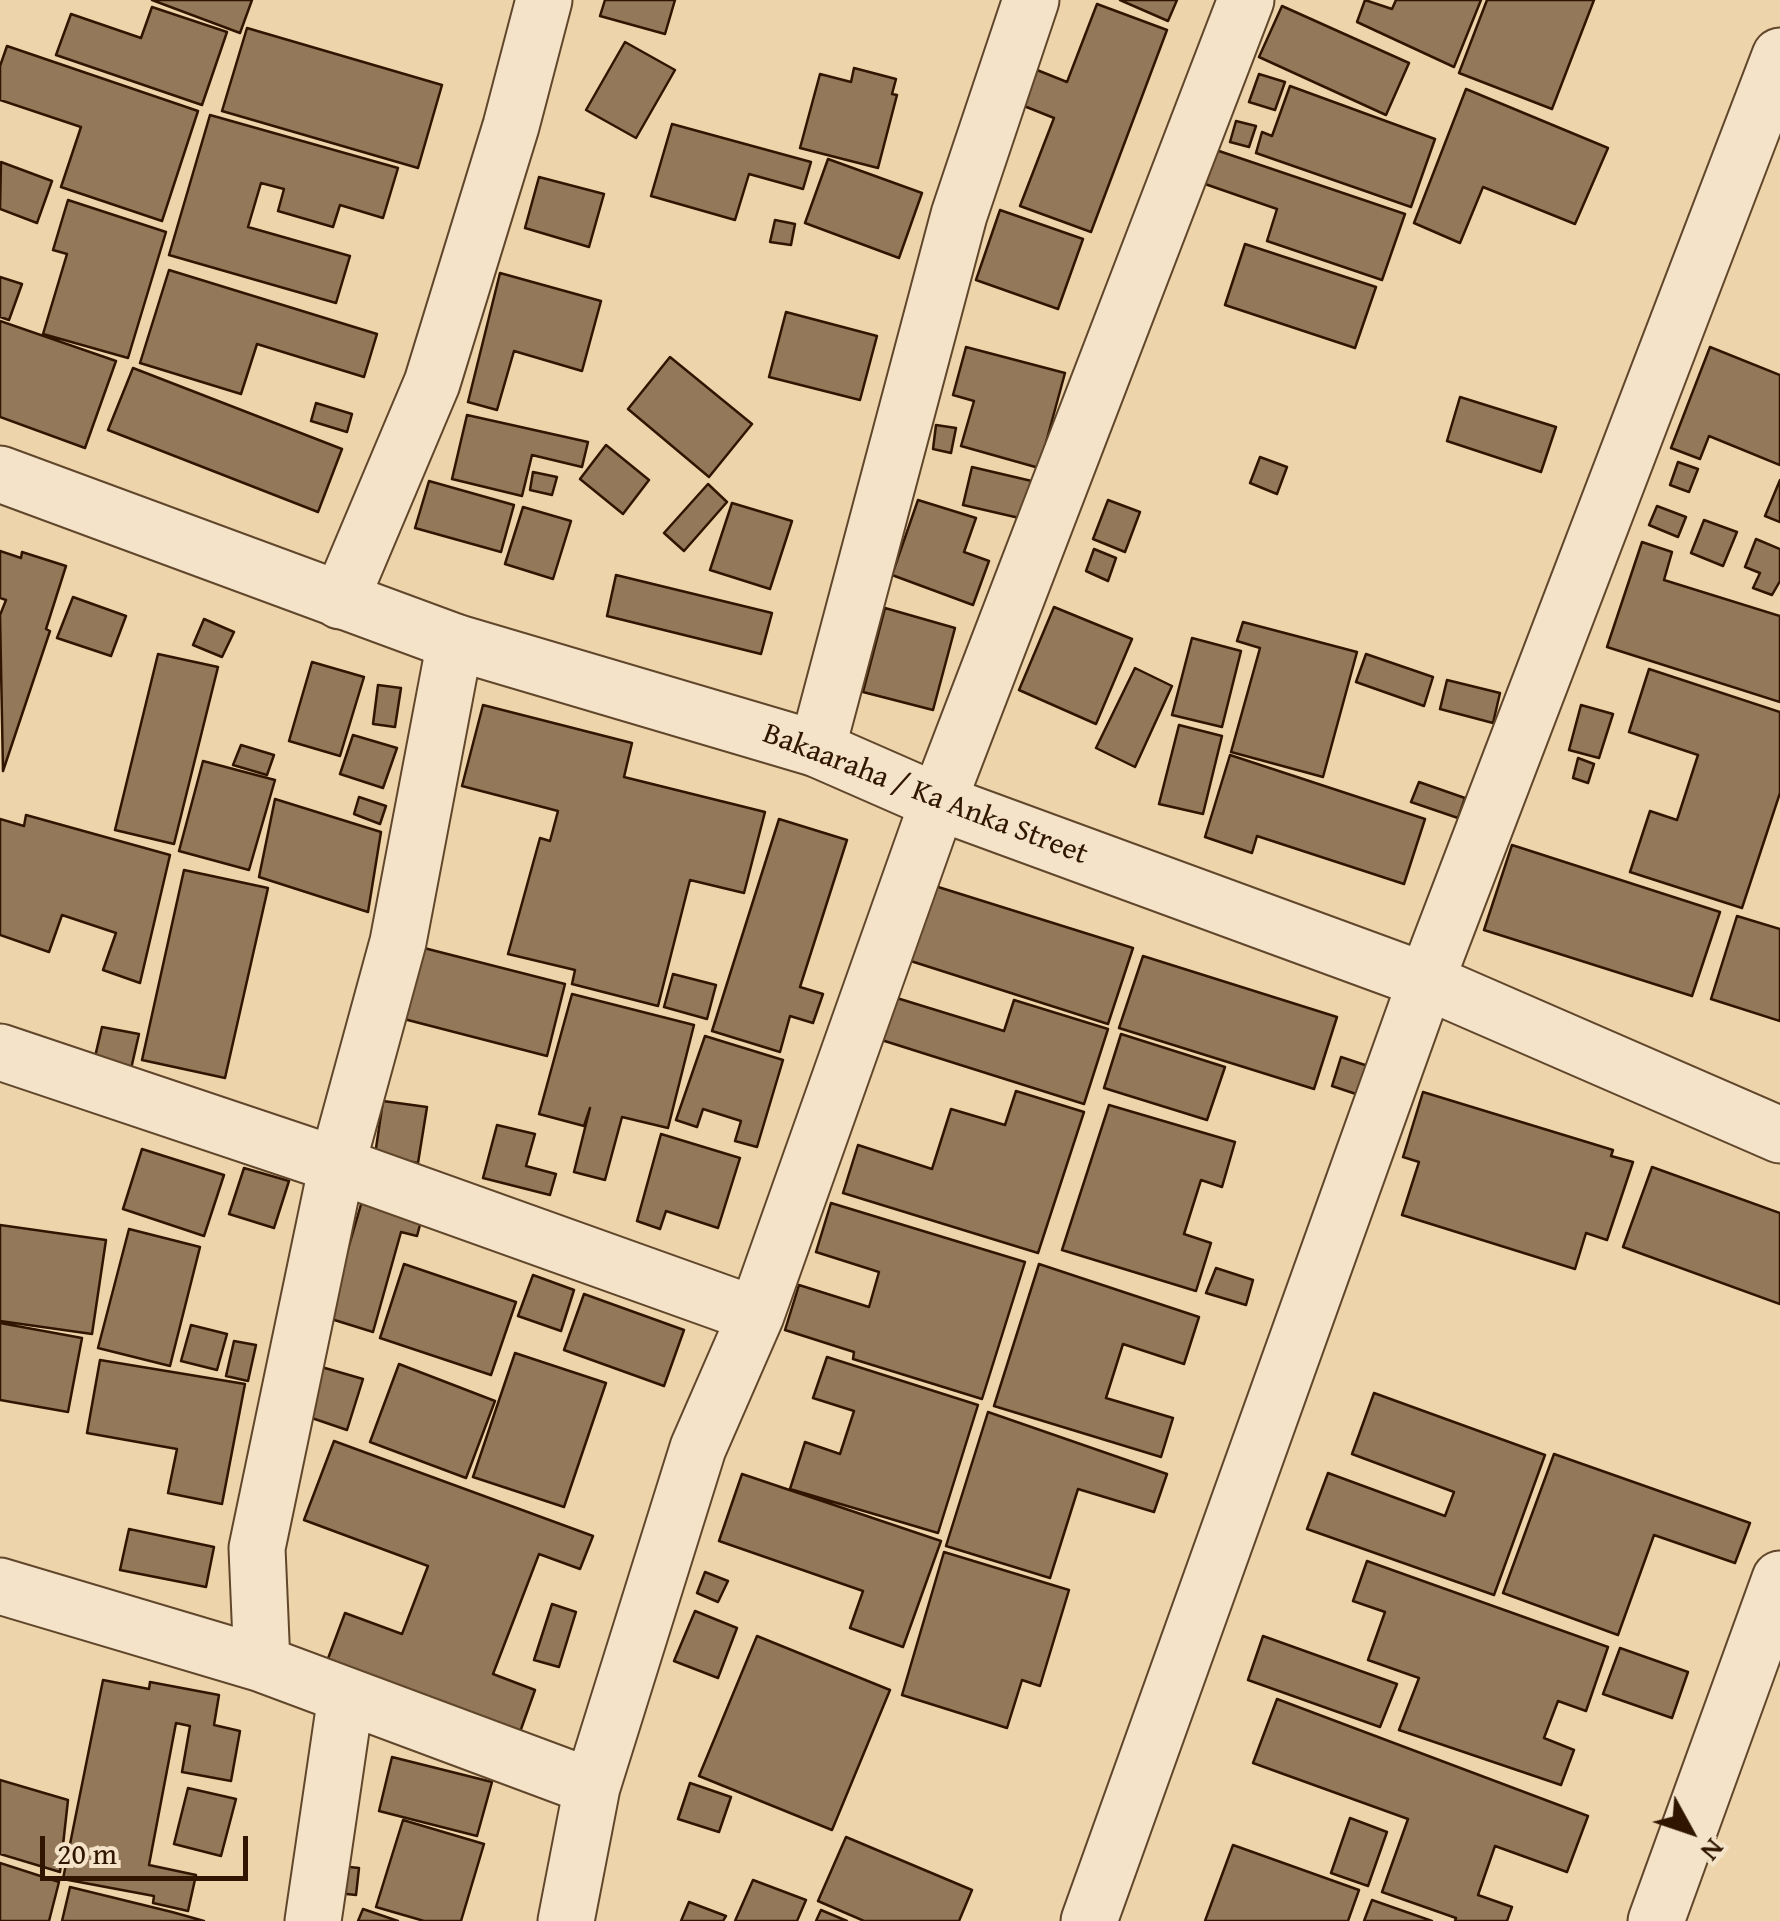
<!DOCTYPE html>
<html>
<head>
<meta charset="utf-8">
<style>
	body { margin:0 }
	#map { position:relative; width:1780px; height:1921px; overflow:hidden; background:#eed4aa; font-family:"Gentium Book Plus",serif }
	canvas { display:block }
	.north { position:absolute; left:1640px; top:1781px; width:100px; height:100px; -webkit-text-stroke:8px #f4e3c8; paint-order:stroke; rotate:130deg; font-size:28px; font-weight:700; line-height:40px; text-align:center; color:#301601 }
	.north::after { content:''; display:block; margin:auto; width:35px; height:45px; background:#301601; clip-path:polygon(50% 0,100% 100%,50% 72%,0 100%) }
	.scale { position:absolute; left:40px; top:1836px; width:208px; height:45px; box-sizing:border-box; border:5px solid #301601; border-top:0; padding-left:12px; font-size:30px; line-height:35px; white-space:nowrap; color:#301601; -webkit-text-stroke:8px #f4e3c8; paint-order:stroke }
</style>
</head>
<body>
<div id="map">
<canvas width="1780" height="1921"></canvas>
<div class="north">N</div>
<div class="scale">20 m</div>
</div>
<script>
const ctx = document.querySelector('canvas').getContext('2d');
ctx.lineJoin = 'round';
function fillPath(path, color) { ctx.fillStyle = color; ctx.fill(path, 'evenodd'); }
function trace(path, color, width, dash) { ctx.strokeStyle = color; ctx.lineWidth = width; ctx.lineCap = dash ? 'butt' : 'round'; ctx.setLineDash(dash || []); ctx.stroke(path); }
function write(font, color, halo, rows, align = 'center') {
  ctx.font = font + ' "Gentium Book Plus",serif'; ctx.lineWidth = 10; ctx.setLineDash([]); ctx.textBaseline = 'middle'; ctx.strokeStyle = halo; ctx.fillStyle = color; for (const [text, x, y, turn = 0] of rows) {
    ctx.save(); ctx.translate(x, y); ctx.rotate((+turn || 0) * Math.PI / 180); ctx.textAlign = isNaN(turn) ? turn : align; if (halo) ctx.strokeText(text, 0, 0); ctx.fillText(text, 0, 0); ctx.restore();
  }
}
const building = new Path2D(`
	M152 0H252L240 33Z
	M605 0H675L665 34 600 16Z
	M1120 0H1177L1168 21Z
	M1365 0 1392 9 1396 0H1481L1454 67 1357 22Z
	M1487 0H1594L1552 109 1459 73Z
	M1097 4 1167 30 1091 232 1020 206 1054 118 1024 106 1037 70 1067 82Z
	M1282 6 1409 63 1386 115 1259 57Z
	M152 7 227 32 202 105 56 55 71 14 141 38Z
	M247 28 442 85 418 168 222 111Z
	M625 42 675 70 636 138 586 110Z
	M7 46 198 111 162 221 61 187 81 127 0 100V66Z
	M854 68 896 79 892 94 897 95 878 168 800 148 820 74 851 82Z
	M1259 74 1285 82 1275 110 1249 102Z
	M1290 86 1435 139 1411 207 1256 153 1262 132 1272 136Z
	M1466 89 1608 148 1575 224 1483 187 1460 243 1414 223Z
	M210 115 398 168 383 218 340 205 333 227 278 211 284 189 261 183 248 227 350 256 336 303 169 255Z
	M1236 121 1256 126 1249 147 1230 142Z
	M672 124 811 162 803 189 749 174 735 220 651 196Z
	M1216 150 1405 214 1382 280 1267 241 1277 209 1205 184Z
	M828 159 922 193 899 258 805 223Z
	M1 162 52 181 37 223 0 209Z
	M539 177 604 194 589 247 525 228Z
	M68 200 166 232 128 358 43 334 67 254 53 250Z
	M1000 210 1083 239 1058 309 976 280Z
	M775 220 795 224 791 245 770 242Z
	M1245 244 1376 287 1355 348 1225 305Z
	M169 270 377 334 364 377 257 344 241 394 140 363Z
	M500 273 601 301 582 371 514 351 497 410 468 402Z
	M0 277 22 284 9 320 0 317Z
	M786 312 877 336 860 400 769 377Z
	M0 321 116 361 85 448 0 417Z
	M966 347 1065 373 1039 468 961 446 974 401 953 395Z
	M1710 347 1780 375V465L1709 436 1700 459 1671 448Z
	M670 357 752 424 709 477 628 409Z
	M133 368 342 449 318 512 108 430Z
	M1460 397 1556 427 1541 472 1447 441Z
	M316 403 352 414 347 432 311 421Z
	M467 415 588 442 582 467 532 455 522 496 452 479Z
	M936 425 956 428 951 453 933 449Z
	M606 445 649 480 623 514 580 479Z
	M1260 457 1287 467 1277 494 1250 483Z
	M1678 462 1698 469 1689 492 1670 485Z
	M972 467 1036 482 1028 520 963 505Z
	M533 472 557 477 552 495 530 490Z
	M1780 480V522L1765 516Z
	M429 481 514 505 501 552 415 528Z
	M708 484 727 502 684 551 664 533Z
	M918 500 976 518 964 552 989 561 973 605 892 575Z
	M1108 500 1140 512 1125 552 1093 539Z
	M732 503 792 521 770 589 710 570Z
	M1657 506 1686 517 1678 537 1649 525Z
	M523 507 571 521 553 579 505 564Z
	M1704 520 1737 532 1723 566 1691 553Z
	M1756 539 1780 549V581L1772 595 1753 588 1760 573 1745 567Z
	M1642 542 1672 552 1664 580 1780 616V702L1607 647Z
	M1094 549 1116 558 1108 581 1086 571Z
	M0 551 21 558 22 552 66 566 46 629 50 631 3 771 0 615 6 600 0 598Z
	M616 575 772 613 761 654 607 616Z
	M73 597 126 616 111 656 57 638Z
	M1054 607 1132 639 1096 724 1019 690Z
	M885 608 955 628 933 710 863 692Z
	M204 619 234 632 222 657 193 645Z
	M1243 622 1357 652 1323 777 1231 752 1260 648 1237 641Z
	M1192 638 1241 651 1222 727 1172 715Z
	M158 654 218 667 174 844 115 830Z
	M1366 654 1433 677 1424 706 1356 682Z
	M312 662 364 677 340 756 289 741Z
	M1135 668 1172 686 1135 767 1096 748Z
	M1649 669 1780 712V793L1742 908 1630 872 1650 811 1677 820 1698 755 1629 732Z
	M1447 680 1500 693 1493 723 1440 709Z
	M378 685 401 688 395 727 373 724Z
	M483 705 632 743 624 777 765 812 744 893 690 880 658 1006 572 984 575 970 508 954 540 838 550 841 558 811 462 786Z
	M1581 705 1613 714 1599 758 1569 750Z
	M1179 725 1222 736 1203 814 1159 804Z
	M353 735 397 748 383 788 340 774Z
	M241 745 274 755 267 775 233 765Z
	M1230 755 1425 819 1404 884 1257 836 1252 853 1205 837Z
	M1578 758 1594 764 1588 783 1573 778Z
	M203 761 275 780 249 870 179 851Z
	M1419 782 1465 798 1458 818 1411 802Z
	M359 797 386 806 380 824 354 814Z
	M275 799 381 832 368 912 259 877Z
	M26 815 170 855 140 983 103 970 116 933 62 915 49 952 0 935V819L24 826Z
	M779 819 847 840 800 987 823 994 813 1023 790 1016 780 1052 712 1031Z
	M1512 845 1720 912 1692 996 1484 930Z
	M184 870 268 888 225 1078 142 1060Z
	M919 881 1133 948 1108 1024 895 956Z
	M1737 916 1780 929V1021L1711 999Z
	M420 947 565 984 547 1056 400 1018Z
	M1143 956 1337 1017 1314 1089 1119 1028Z
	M673 974 716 985 707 1019 664 1007Z
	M572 994 694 1025 668 1128 622 1117 605 1180 574 1172 590 1108 584 1126 539 1114Z
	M887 995 1004 1031 1014 1000 1108 1029 1084 1104 872 1037Z
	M102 1027 139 1034 131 1069 94 1061Z
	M1121 1034 1225 1067 1207 1120 1104 1088Z
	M705 1036 783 1060 757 1147 735 1141 741 1121 703 1109 697 1127 676 1120Z
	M1341 1057 1368 1066 1359 1095 1332 1086Z
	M1016 1091 1084 1112 1038 1253 843 1193 858 1145 932 1169 951 1109 1005 1125Z
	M1423 1092 1613 1150 1611 1156 1633 1162 1607 1240 1586 1233 1575 1269 1402 1215 1419 1162 1403 1157Z
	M383 1101 427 1107 418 1163 375 1155Z
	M1109 1105 1235 1142 1222 1187 1201 1180 1184 1234 1211 1243 1196 1291 1062 1250Z
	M497 1125 535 1134 526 1166 556 1174 550 1195 483 1178Z
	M661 1134 740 1158 718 1228 666 1211 660 1229 637 1221Z
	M142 1149 224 1175 204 1236 123 1209Z
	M1652 1167 1780 1213V1304L1623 1247Z
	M244 1168 289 1181 274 1228 229 1214Z
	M362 1201 423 1214 417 1236 401 1232 373 1332 328 1318Z
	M831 1203 1025 1262 982 1399 853 1359 854 1352 785 1330 799 1285 869 1307 879 1272 816 1252Z
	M0 1225 106 1240 92 1334 0 1321Z
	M129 1229 200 1247 170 1366 98 1348Z
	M404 1264 516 1302 491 1375 380 1338Z
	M1039 1264 1199 1317 1184 1364 1123 1344 1106 1398 1173 1418 1161 1457 994 1406Z
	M1216 1268 1253 1280 1246 1305 1206 1293Z
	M533 1275 574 1290 561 1331 518 1316Z
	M584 1294 684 1330 664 1386 564 1350Z
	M0 1323 82 1338 68 1412 0 1400Z
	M191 1325 227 1334 217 1370 181 1361Z
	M234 1341 256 1345 248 1381 226 1376Z
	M515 1353 606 1383 564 1507 473 1477Z
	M827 1357 978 1405 938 1533 790 1489 805 1442 840 1454 854 1411 813 1398Z
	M100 1360 245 1384 222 1504 168 1493 177 1449 87 1433Z
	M399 1364 495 1401 466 1478 370 1442Z
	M318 1366 363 1379 347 1430 303 1415Z
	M1374 1393 1545 1455 1494 1595 1307 1529 1328 1473 1445 1516 1454 1492 1352 1454Z
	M988 1412 1167 1474 1154 1512 1078 1489 1050 1578 946 1546Z
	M334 1441 593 1536 580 1569 539 1554 493 1674 535 1690 520 1732 326 1664 345 1613 402 1634 428 1566 304 1520Z
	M1554 1454 1750 1523 1735 1563 1654 1535 1618 1635 1503 1593Z
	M742 1474 941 1541 903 1647 850 1628 863 1591 719 1541Z
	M129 1529 214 1547 206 1587 120 1570Z
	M944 1552 1069 1590 1040 1686 1022 1680 1007 1728 902 1695Z
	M1367 1561 1608 1647 1586 1711 1558 1701 1544 1738 1574 1750 1561 1785 1399 1730 1419 1678 1368 1660 1385 1612 1353 1601Z
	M705 1572 728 1581 718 1602 697 1593Z
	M552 1604 576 1612 559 1667 534 1660Z
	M695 1611 737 1628 718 1678 674 1661Z
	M757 1636 890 1690 832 1830 699 1776Z
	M1263 1636 1397 1684 1380 1727 1248 1680Z
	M1620 1648 1688 1672 1672 1718 1603 1694Z
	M103 1680 149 1689 150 1682 219 1695 214 1725 240 1731 231 1781 182 1772 190 1726 176 1723 149 1865 196 1875 188 1911 153 1903 154 1896 63 1879Z
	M1277 1699 1588 1816 1567 1872 1495 1846 1478 1895 1512 1907 1507 1921H1455L1456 1918 1382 1892 1408 1819 1253 1763Z
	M392 1757 492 1782 477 1836 379 1811Z
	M0 1780 68 1800 60 1872 0 1854Z
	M690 1783 731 1797 719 1832 678 1819Z
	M188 1788 236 1799 221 1856 174 1844Z
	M1350 1818 1387 1832 1368 1886 1331 1873Z
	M403 1820 484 1844 461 1921H424L376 1907Z
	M846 1837 972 1890 959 1921H864L818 1901Z
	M1233 1845 1359 1890 1348 1921H1205Z
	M0 1863 59 1882 49 1921H0Z
	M340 1866 359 1868 356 1895 337 1893Z
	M753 1880 806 1900 797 1921H735Z
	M70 1887 172 1912 204 1921H62Z
	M1372 1900 1432 1921H1364Z
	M689 1902 726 1916 723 1921H681Z
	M363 1909 398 1921H358Z
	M821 1910 847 1921H816Z`);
fillPath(building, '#937959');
trace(building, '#301601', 2.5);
const minor = new Path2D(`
	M340 601 432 383 511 126 544 0
	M817 749 959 215 1031 0
	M0 1052 337 1165 756 1315
	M0 1586 262 1664 592 1787
	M262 1664 257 1548 337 1165 398 942 455 642
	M313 1921 346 1696
	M566 1921 592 1787 698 1448 756 1315 938 802 1246 0
	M1089 1921 1426 981 1780 56
	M1656 1921 1780 1579`);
const tertiary = new Path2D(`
	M0 474 455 642 817 749 938 802 1426 981 1780 1135`);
trace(minor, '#60462b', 59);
trace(tertiary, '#60462b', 59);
trace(minor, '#f4e3c8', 55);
trace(tertiary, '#f4e3c8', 55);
write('30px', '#301601', '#f4e3c8', [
	["Bakaaraha / Ka Anka Street",925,795,21]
]);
</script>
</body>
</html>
